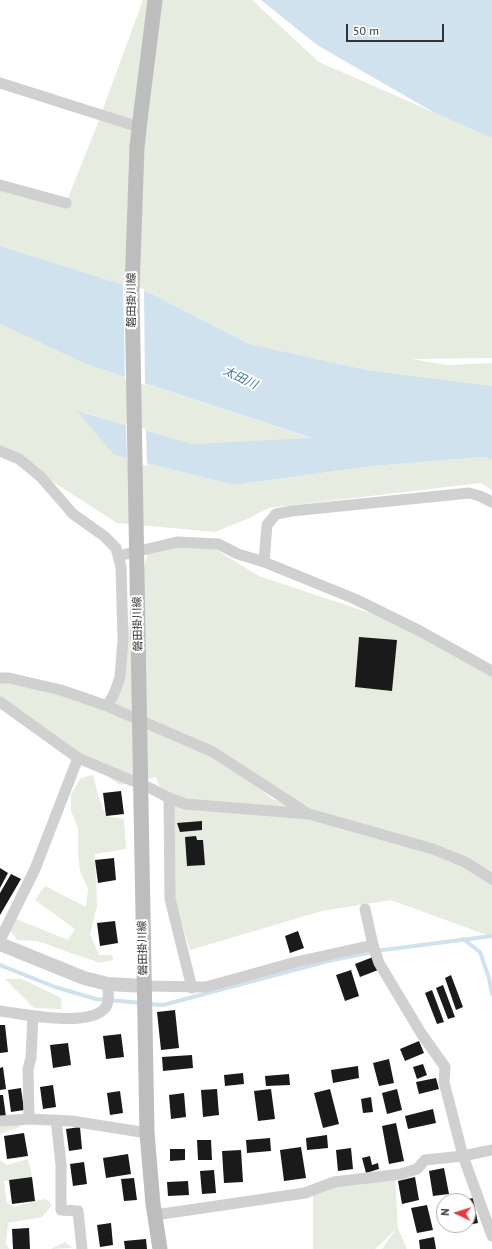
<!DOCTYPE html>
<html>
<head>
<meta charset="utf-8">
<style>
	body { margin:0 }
	#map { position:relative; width:492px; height:1249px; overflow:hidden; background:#fff; font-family:"PT Sans",sans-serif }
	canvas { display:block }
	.north { position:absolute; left:436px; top:1193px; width:40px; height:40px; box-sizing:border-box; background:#fff; border:1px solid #adadad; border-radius:50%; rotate:274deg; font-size:11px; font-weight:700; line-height:16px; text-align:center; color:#333 }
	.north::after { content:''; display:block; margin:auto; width:14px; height:18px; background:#e63946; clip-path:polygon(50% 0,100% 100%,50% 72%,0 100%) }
	.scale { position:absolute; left:346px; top:24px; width:98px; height:18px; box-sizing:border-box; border:2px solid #333; border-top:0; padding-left:5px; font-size:12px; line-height:14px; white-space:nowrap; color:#333; -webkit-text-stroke:3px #fff; paint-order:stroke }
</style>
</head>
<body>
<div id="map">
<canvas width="492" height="1249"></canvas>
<div class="north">N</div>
<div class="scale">50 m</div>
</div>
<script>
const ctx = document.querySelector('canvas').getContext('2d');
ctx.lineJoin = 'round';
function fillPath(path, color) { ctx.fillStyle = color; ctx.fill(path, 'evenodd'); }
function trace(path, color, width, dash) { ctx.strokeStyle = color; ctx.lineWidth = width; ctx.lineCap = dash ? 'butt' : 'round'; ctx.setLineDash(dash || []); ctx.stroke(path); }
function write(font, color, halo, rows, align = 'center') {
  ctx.font = font + ' "PT Sans","Noto Sans JP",sans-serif'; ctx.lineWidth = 4; ctx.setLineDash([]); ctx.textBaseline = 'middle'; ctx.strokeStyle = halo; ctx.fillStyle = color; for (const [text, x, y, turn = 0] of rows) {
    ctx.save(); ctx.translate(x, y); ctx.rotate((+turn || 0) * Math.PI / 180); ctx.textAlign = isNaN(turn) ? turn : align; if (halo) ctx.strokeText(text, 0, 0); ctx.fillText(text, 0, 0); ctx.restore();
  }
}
fillPath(new Path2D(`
	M143 0H252L319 62 492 138V358L412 359 446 365 492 363V386L367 370 249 344 150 293 0 246V188L66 203 96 128Z
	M0 324 86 364 314 439 193 444 78 411 114 455 234 485 372 466 484 457 492 460V490L481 483 269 508 247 519 215 532 117 523 13 456 0 453Z
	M205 543 259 576 376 615 492 672V937L391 900 322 911 190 950 170 886 169 812 156 777 120 785 50 738 0 702V679L107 706 149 549ZM234 767 294 805 365 830 272 799Z
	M93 775 98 795 106 816 124 819 126 849 95 854 97 906 90 934 99 955H112L113 960 100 963 37 941 17 940 10 930 11 917 68 940 75 929 35 900 45 886 86 907 88 889 80 871 78 853V828L71 811V794L81 778Z
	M5 979H22L61 998 62 1009 34 1008Z
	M2 1120 22 1126 0 1134V1121Z
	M28 1159 32 1177 4 1181 7 1203 14 1207 35 1201 46 1199 52 1205 42 1217 8 1223 6 1243 9 1249H0V1160L7 1165Z
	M395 1175 398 1228 407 1249H382L396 1229 375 1249H313V1190Z
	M65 1242 72 1248 51 1249Z`), '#e6ecdf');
fillPath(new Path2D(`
	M261 0H492V138L435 113 317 45Z
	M0 246 150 293 249 344 367 370 492 386V460L484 457 372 466 234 485 114 455 77 411 193 444 312 438 86 364 0 324Z`), '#cfe2ee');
fillPath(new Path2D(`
	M123 283 144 289 145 385 125 379Z
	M126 423 146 429 147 466 127 461Z`), '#fff');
trace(new Path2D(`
	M463 939 480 952 489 978 492 994
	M0 965 55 987 96 999 142 1003
	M148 1004 163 1005 328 961 383 950 492 936`), '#cfe2ee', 4);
fillPath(new Path2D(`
	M359 637 397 640 392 691 355 687Z
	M121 791 124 814 106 816 103 793Z
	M202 821V830L180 832 177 823Z
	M196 836 197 840H203L205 865 187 866 185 837Z
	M114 858 116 880 98 883 95 860Z
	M0 868 8 873 0 888Z
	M11 874 21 879 0 915V893Z
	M115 921 118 943 100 946 97 923Z
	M298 931 304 948 290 953 285 936Z
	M373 957 378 970 360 977 355 964Z
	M351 970 359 996 345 1001 336 975Z
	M451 975 463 1007 456 1010 445 978Z
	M443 985 455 1017 448 1019 436 988Z
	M432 990 444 1022 437 1024 425 993Z
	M175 1010 179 1048 161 1050 157 1012Z
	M0 1025H5L8 1052 0 1053Z
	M121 1034 124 1057 106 1059 103 1036Z
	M419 1041 424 1053 405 1061 400 1049Z
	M68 1043 71 1065 53 1068 50 1045Z
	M192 1055 193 1068 163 1071 162 1057Z
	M389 1059 394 1083 379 1086 373 1063Z
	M423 1064 427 1075 417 1079 413 1067Z
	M358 1066 359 1078 333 1083 331 1070Z
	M3 1067 6 1089 0 1090V1068Z
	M243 1073 244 1084 225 1086 224 1075Z
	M289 1074 290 1085 266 1086 265 1076Z
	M436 1078 439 1089 419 1094 416 1082Z
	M53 1085 56 1107 43 1109 40 1087Z
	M21 1088 24 1110 11 1112 8 1090Z
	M217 1089 219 1115 203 1117 201 1090Z
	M271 1089 275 1119 258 1121 254 1091Z
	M330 1089 339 1124 323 1128 314 1093Z
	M397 1089 402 1110 387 1114 382 1093Z
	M120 1091 123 1113 110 1115 107 1093Z
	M184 1093 186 1117 171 1119 169 1095Z
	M0 1095H3L6 1117 0 1118Z
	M371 1097 373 1112 363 1113 361 1099Z
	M433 1109 436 1123 408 1129 405 1116Z
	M396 1123 404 1161 389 1164 382 1126Z
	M80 1127 82 1149 69 1151 66 1129Z
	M24 1133 28 1156 7 1159 4 1136Z
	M327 1135 328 1148 307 1150 306 1138Z
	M270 1138 271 1151 247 1153 246 1140Z
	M197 1140H211L212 1160H198Z
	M301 1147 306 1178 284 1181 280 1150Z
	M351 1148 353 1169 338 1171 336 1150Z
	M170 1149H185V1160L170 1161Z
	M241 1150 243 1182 224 1183 222 1151Z
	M128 1154 131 1174 106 1178 103 1158Z
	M370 1156 372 1165 378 1163 379 1169 366 1173 362 1158Z
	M84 1162 87 1184 73 1186 70 1164Z
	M444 1168 449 1194 433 1196 429 1171Z
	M214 1170 216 1193 202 1194 200 1171Z
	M32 1177 35 1201 12 1204 9 1180Z
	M415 1177 419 1200 402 1204 398 1181Z
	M134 1178 137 1200 124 1201 121 1179Z
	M188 1181 189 1195 168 1196 167 1182Z
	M473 1198 478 1223 468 1225V1201L464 1200Z
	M427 1205 433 1230 417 1233 411 1208Z
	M111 1223 113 1245 100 1247 97 1225Z
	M29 1228 30 1249H13L12 1229Z
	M434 1237 436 1249H420L419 1240Z
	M146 1239 147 1249H125L124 1241Z`), '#1a1a1a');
trace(new Path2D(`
	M0 83 139 127
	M0 185 66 203
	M0 451 19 459 41 477 73 514 104 536 116 548 121 567 123 640 120 677 114 694 107 706
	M118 556 177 542 218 544 238 554 264 562 355 599 420 631 492 671
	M264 562 267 525 276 514 292 511 469 493 480 496 492 502
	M0 678H9L61 690 107 706 213 752 307 813
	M0 702 78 758 152 789 169 798 185 804 309 814 433 849 465 862 492 879
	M169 798 170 899 192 988
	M365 909 373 945 379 963 421 1033 445 1067 444 1082 463 1156 492 1236
	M0 940 35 869 78 758
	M144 986 206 987 296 962 373 945
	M0 1011C23 1014 89 1028 105 1008 110 1002 108 991 108 984
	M29 1119 28 1069 31 1058 33 1016
	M56 1120 61 1164V1210L78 1211 82 1249
	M0 1121 29 1119 72 1121 147 1133
	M155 1215 305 1193 334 1182 401 1174 417 1169 425 1160 463 1156 492 1150`), '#d0d0d0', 11);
trace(new Path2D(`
	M0 944 84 978 108 984 144 986`), '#d0d0d0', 14);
trace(new Path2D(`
	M137 147 141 112 155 0
	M141 804 147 1133 153 1204 160 1249`), '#bdbdbd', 15);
trace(new Path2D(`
	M137 147 132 290 141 804`), '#bdbdbd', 15);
write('11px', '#333', '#fff', [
	["磐田掛川線",132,300,-90],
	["磐田掛川線",138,624,-91],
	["磐田掛川線",143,948,-91]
]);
write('italic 12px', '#3f7597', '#fff', [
	["太田川",240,378,26]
]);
</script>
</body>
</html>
